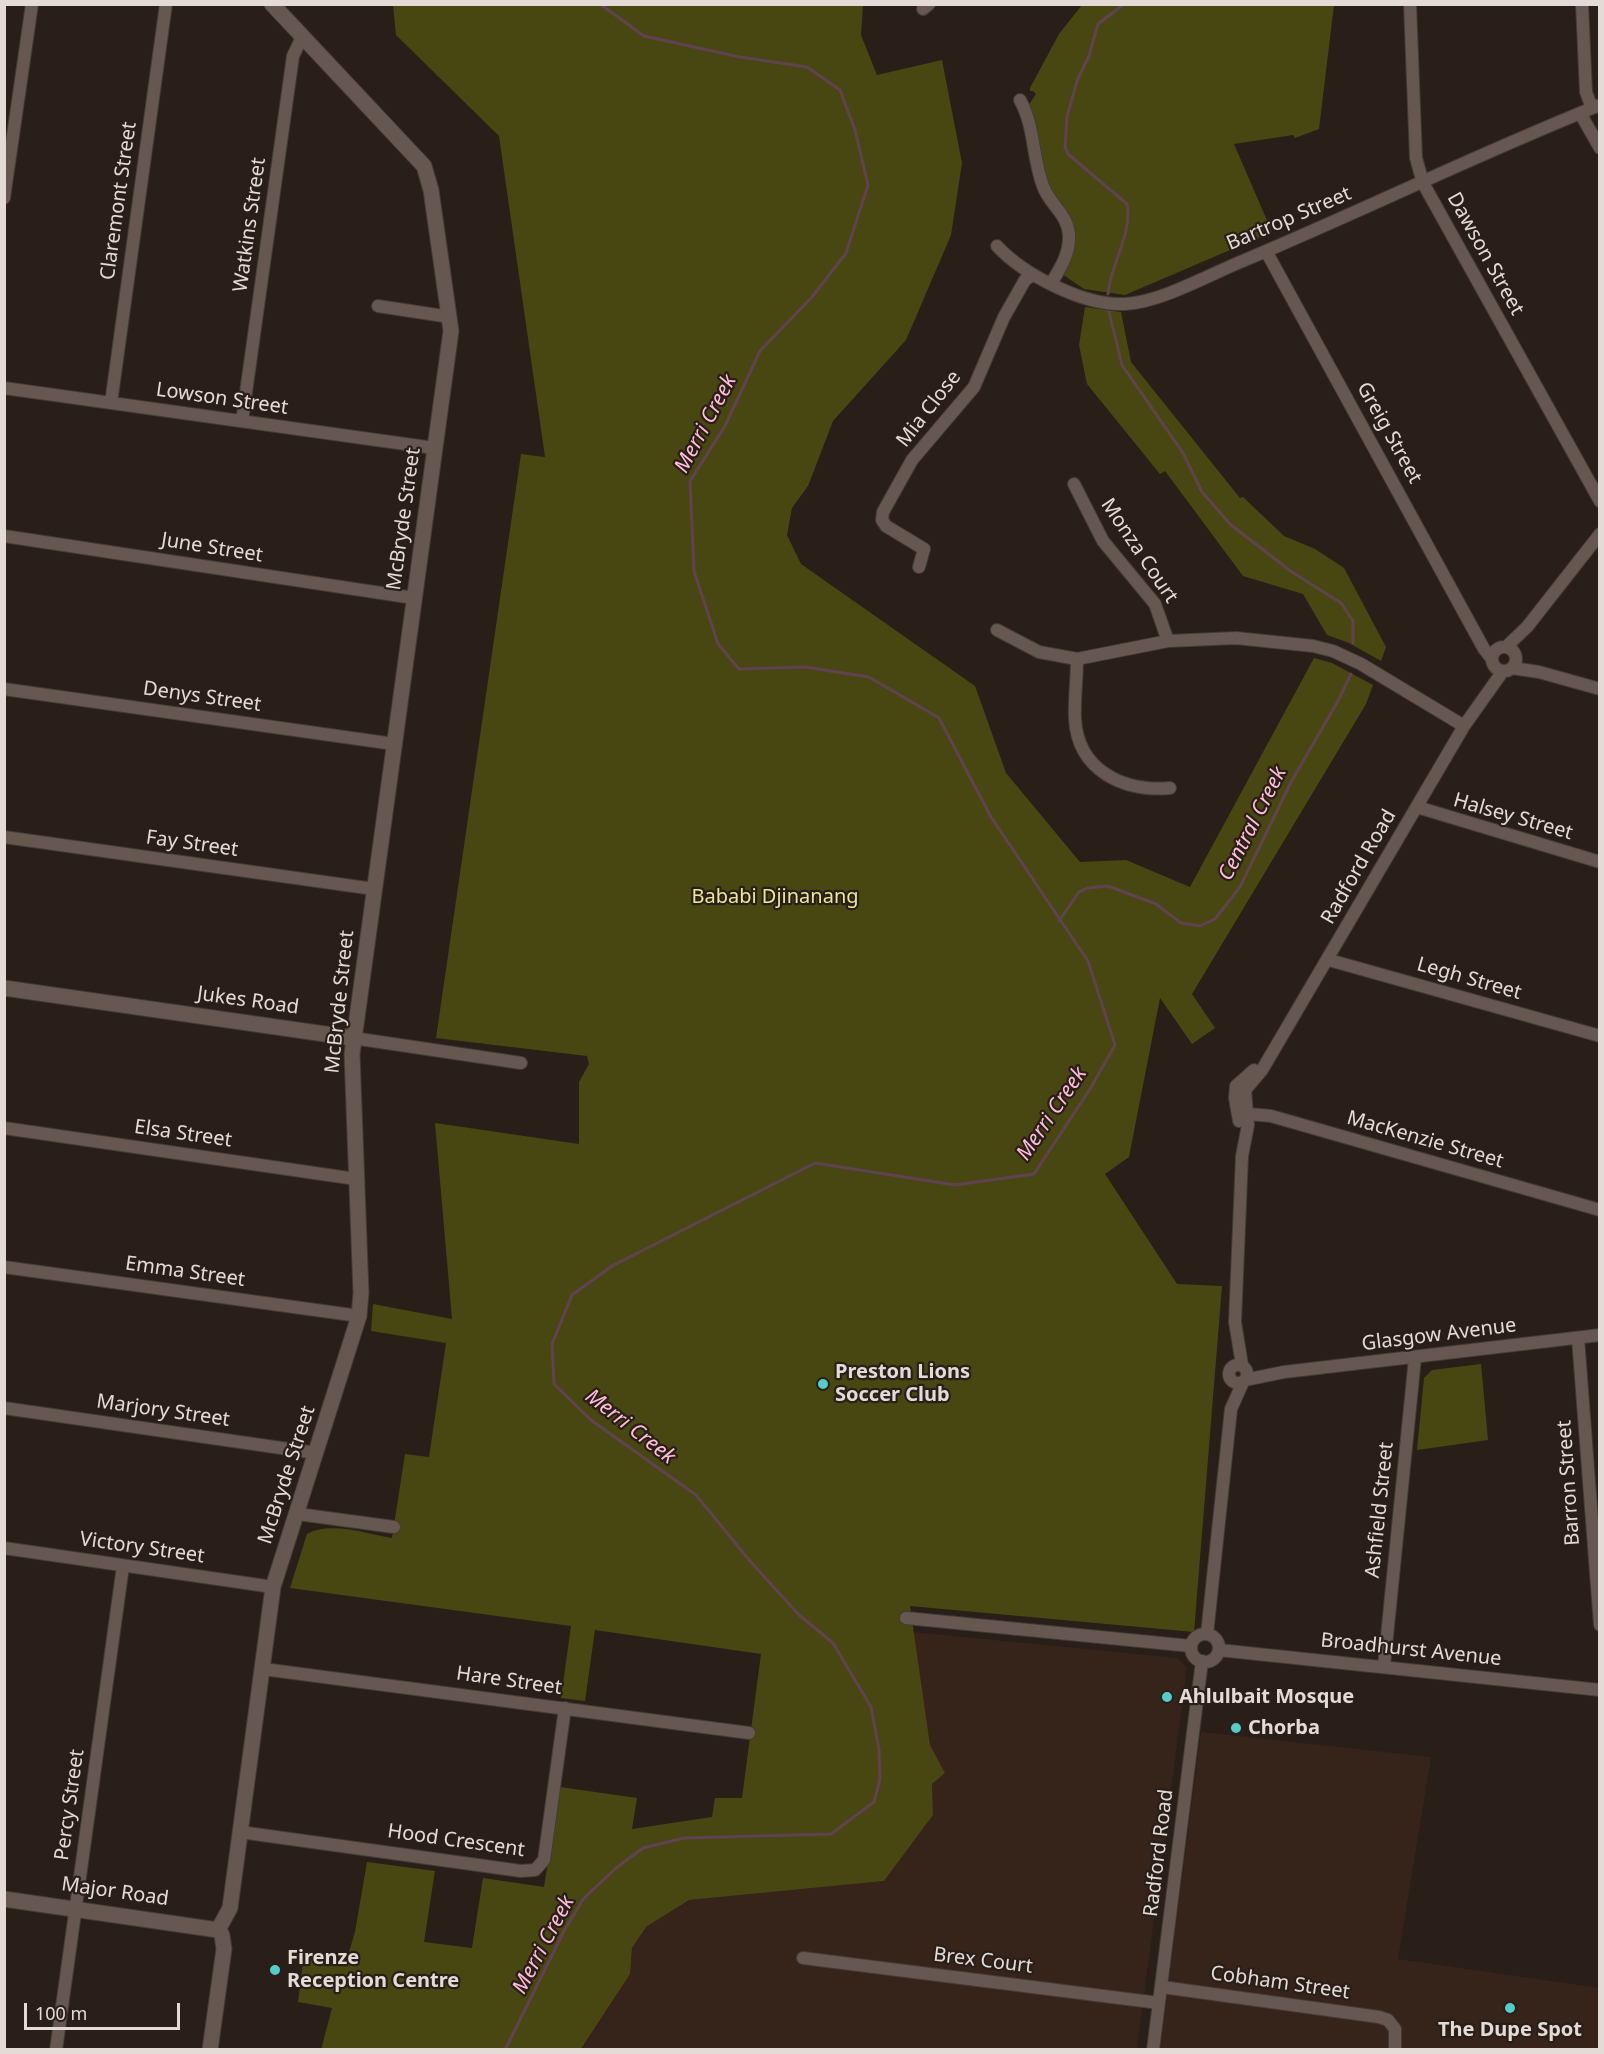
<!DOCTYPE html>
<html>
<head>
<meta charset="utf-8">
<style>
	body { margin:0 }
	#map { position:relative; width:1604px; height:2054px; overflow:hidden; background:#2a1e18; font-family:"Noto Sans",sans-serif }
	canvas { display:block }
	.frame { position:absolute; inset:0; border:6px solid #e4dbd7; pointer-events:none }
	.scale { position:absolute; left:24px; top:2003px; width:156px; height:27px; box-sizing:border-box; border:3px solid #e4dbd7; border-top:0; padding-left:8px; font-size:18px; line-height:21px; white-space:nowrap; color:#e4dbd7; -webkit-text-stroke:4px #2a1e18; paint-order:stroke }
</style>
</head>
<body>
<div id="map">
<canvas width="1604" height="2054"></canvas>
<div class="frame"></div>
<div class="scale">100 m</div>
</div>
<script>
const ctx = document.querySelector('canvas').getContext('2d');
ctx.lineJoin = 'round';
function fillPath(path, color) { ctx.fillStyle = color; ctx.fill(path, 'evenodd'); }
function trace(path, color, width, dash) { ctx.strokeStyle = color; ctx.lineWidth = width; ctx.lineCap = dash ? 'butt' : 'round'; ctx.setLineDash(dash || []); ctx.stroke(path); }
function write(font, color, halo, rows, align = 'center') {
  ctx.font = font + ' "Noto Sans",sans-serif'; ctx.lineWidth = 4.5; ctx.setLineDash([]); ctx.textBaseline = 'middle'; ctx.strokeStyle = halo; ctx.fillStyle = color; for (const [text, x, y, turn = 0] of rows) {
    ctx.save(); ctx.translate(x, y); ctx.rotate((+turn || 0) * Math.PI / 180); ctx.textAlign = isNaN(turn) ? turn : align; if (halo) ctx.strokeText(text, 0, 0); ctx.fillText(text, 0, 0); ctx.restore();
  }
}
fillPath(new Path2D(`
	M913 1632 1177 1658 1187 1667 1137 2049 581 2050 630 1974 632 1948 646 1927 689 1900 884 1881 933 1815 932 1784 945 1773 930 1746Z
	M1201 1732 1431 1757 1398 1959 1599 1988V2049L1160 2050Z`), '#36241b');
fillPath(new Path2D(`
	M393 5H863L861 35 877 75 942 60 962 163 951 235 906 340 833 421 808 486 792 508 787 535 801 564 975 686 1006 773 1080 862 1126 860 1190 887 1314 658 1332 663 1373 685 1366 704 1192 994 1215 1028 1192 1044 1160 998 1129 1157 1105 1174 1177 1284 1222 1286 1194 1632 910 1606 930 1745 945 1773 932 1784 933 1815 884 1881 689 1900 646 1927 632 1948 630 1974 581 2049 321 2050 332 2008 298 2002 304 1955 346 1962 355 1932 367 1862 435 1871 424 1942 472 1948 483 1878 544 1887 560 1787 637 1798 632 1829 712 1817 715 1798H742L761 1654 595 1630 585 1701 561 1698 571 1626 290 1588 307 1534C331 1521 366 1534 392 1538L405 1454 429 1457 446 1343 371 1331 373 1304 452 1319 435 1123 579 1144V1082L589 1064 587 1056 436 1038 521 454 545 457 499 136 396 35Z
	M1082 5H1334L1319 129 1295 138 1293 135 1234 144 1272 232 1125 295 1084 289 1062 274 1073 249 1049 191 1028 106 1036 94 1033 91H1030V88L1059 34Z
	M1085 307 1121 312 1131 362 1240 498 1243 497 1284 536 1315 549 1344 568 1386 647 1381 661 1349 643 1327 635 1303 594 1243 576 1165 471 1160 474 1087 384 1079 345Z
	M1481 1364 1488 1440 1417 1450 1424 1378 1432 1370Z`), '#494711');
trace(new Path2D(`
	M1108 294C1110 265 1133 233 1127 204L1068 154 1065 147 1067 117 1077 81 1089 56 1098 24 1124 4
	M1109 312 1122 365 1183 453 1202 492 1231 525 1292 572 1341 603 1353 621V643
	M1059 921 1079 892 1087 888 1108 886 1156 904 1181 923 1200 926 1215 919 1240 887 1291 782 1338 701 1351 674
	M505 2050 564 1931 584 1898 616 1868 643 1848 684 1838 831 1834 874 1802 880 1779 879 1749 871 1707 833 1643 799 1615 750 1561 696 1495 591 1420 554 1384 552 1344 572 1295 612 1266 815 1163 955 1185 1034 1174 1090 1089 1115 1045 1088 961 991 817 939 718 869 677 805 667 739 669 718 644 694 571 690 481 725 426 760 351 812 297 846 253 868 185 855 130 840 90 807 67 740 57 644 36 600 4`), '#604251', 3);
const street = new Path2D(`
	M1410 4 1416 158 1423 183 1600 501
	M1582 4 1586 92 1592 108
	M923 9 929 4
	M1020 100C1035 127 1032 157 1043 186 1049 204 1068 214 1069 235 1070 253 1061 267 1052 282
	M1580 113 1600 148
	M4 198 32 4
	M997 246C1024 275 1084 306 1125 304 1162 302 1210 274 1245 260 1364 210 1480 153 1600 105
	M1266 251 1484 649 1492 659
	M378 306 450 317
	M4 388 434 448
	M111 403 166 4
	M242 421 293 56 302 37
	M1074 484 1103 541 1155 604 1168 641
	M4 536 414 598
	M919 567 924 549 886 526 882 520 883 512 912 460 974 387 1004 317 1025 280 1031 276
	M997 630 1039 652 1077 659 1168 641 1236 638 1313 646 1333 651 1361 664 1464 726
	M1492 659a12 12 0 1 1 24 0a12 12 0 1 1-24 0Z
	M1506 647 1527 627 1600 534
	M1077 659C1077 679 1074 700 1075 719 1078 771 1124 792 1170 788
	M1512 668 1539 672 1600 689
	M4 689 394 744
	M1417 807 1600 862
	M4 837 374 889
	M1329 960 1600 1036
	M353 1038 521 1063
	M1238 1113 1271 1116 1600 1210
	M1239 1121 1235 1098 1236 1086 1254 1070
	M4 1128 356 1179
	M4 1267 359 1316
	M1578 1338 1600 1625
	M1229 1374a9 9 0 1 1 18 0a9 9 0 1 1-18 0Z
	M1242 1365 1235 1322 1242 1156 1248 1125 1245 1090 1262 1070 1464 726 1503 671
	M1245 1380 1284 1372 1600 1335
	M4 1408 316 1453
	M298 1514 394 1527
	M4 1548 273 1587
	M906 1618 1191 1646
	M1207 1634 1231 1409 1243 1382
	M1191 1648a14 14 0 1 1 28 0a14 14 0 1 1-28 0Z
	M1219 1650 1600 1690
	M1384 1666 1415 1358
	M263 1669 749 1733
	M240 1832 521 1871 535 1870 544 1860 565 1708
	M803 1958 1159 2003
	M1162 1987 1379 2017 1388 2020 1395 2029V2050
	M56 2050 123 1566
	M1153 2050 1202 1661`);
const secondary = new Path2D(`
	M4 988 353 1038
	M4 1899 218 1930
	M210 2050 224 1949 222 1935 218 1930 230 1908 273 1587 359 1316 361 1293 352 1054 451 331 431 190 424 166 272 4`);
trace(street, '#443b37', 14);
trace(secondary, '#443b37', 17);
trace(street, '#665851', 12);
trace(secondary, '#665851', 15);
for (const [x, y, r, color] of [
	[823,1384,6,"#53cdcb"],
	[1167,1697,6,"#53cdcb"],
	[1236,1728,6,"#53cdcb"],
	[275,1970,6,"#53cdcb"],
	[1510,2008,6,"#53cdcb"]
]) { const dot = new Path2D(); dot.arc(x, y, r, 0, 2 * Math.PI); ctx.fillStyle = color; ctx.fill(dot); trace(dot, '#2a1e18', 2); }
write('20px', '#e4dbd7', '#2a1e18', [
	["Claremont Street",119,201,-82],
	["Bartrop Street",1289,219,-23],
	["Watkins Street",250,225,-82],
	["Dawson Street",1485,254,61],
	["Lowson Street",222,399,8],
	["Mia Close",929,409,-52],
	["Greig Street",1389,433,61],
	["McBryde Street",404,519,-82],
	["June Street",212,548,9],
	["Monza Court",1139,551,56],
	["Denys Street",202,697,8],
	["Halsey Street",1513,817,16],
	["Fay Street",192,844,8],
	["Radford Road",1359,867,-60],
	["Legh Street",1469,979,16],
	["Jukes Road",248,1001,8],
	["McBryde Street",340,1002,-84],
	["Elsa Street",183,1134,8],
	["MacKenzie Street",1425,1140,16],
	["Emma Street",185,1272,8],
	["Glasgow Avenue",1439,1335,-7],
	["Marjory Street",163,1411,8],
	["McBryde Street",287,1475,-72],
	["Barron Street",1569,1483,-94],
	["Ashfield Street",1380,1510,-84],
	["Victory Street",142,1548,8],
	["Broadhurst Avenue",1411,1650,6],
	["Hare Street",509,1681,8],
	["Percy Street",70,1805,-82],
	["Hood Crescent",456,1841,8],
	["Radford Road",1159,1853,-83],
	["Major Road",115,1892,8],
	["Brex Court",983,1961,7],
	["Cobham Street",1280,1983,8]
]);
write('20px', '#ebe896', '#2a1e18', [
	["Bababi Djinanang",775,897]
]);
write('bold 20px', '#e4dbd7', '#2a1e18', [
	["Preston Lions",835,1372],
	["Soccer Club",835,1395],
	["Ahlulbait Mosque",1179,1697],
	["Chorba",1248,1728],
	["Firenze",287,1958],
	["Reception Centre",287,1981],
	["The Dupe Spot",1510,2030,"center"]
], 'left');
write('italic 21px', '#febdda', '#2a1e18', [
	["Merri Creek",706,424,-62],
	["Central Creek",1253,824,-63],
	["Merri Creek",1052,1114,-56],
	["Merri Creek",630,1427,38],
	["Merri Creek",544,1945,-62]
]);
</script>
</body>
</html>
